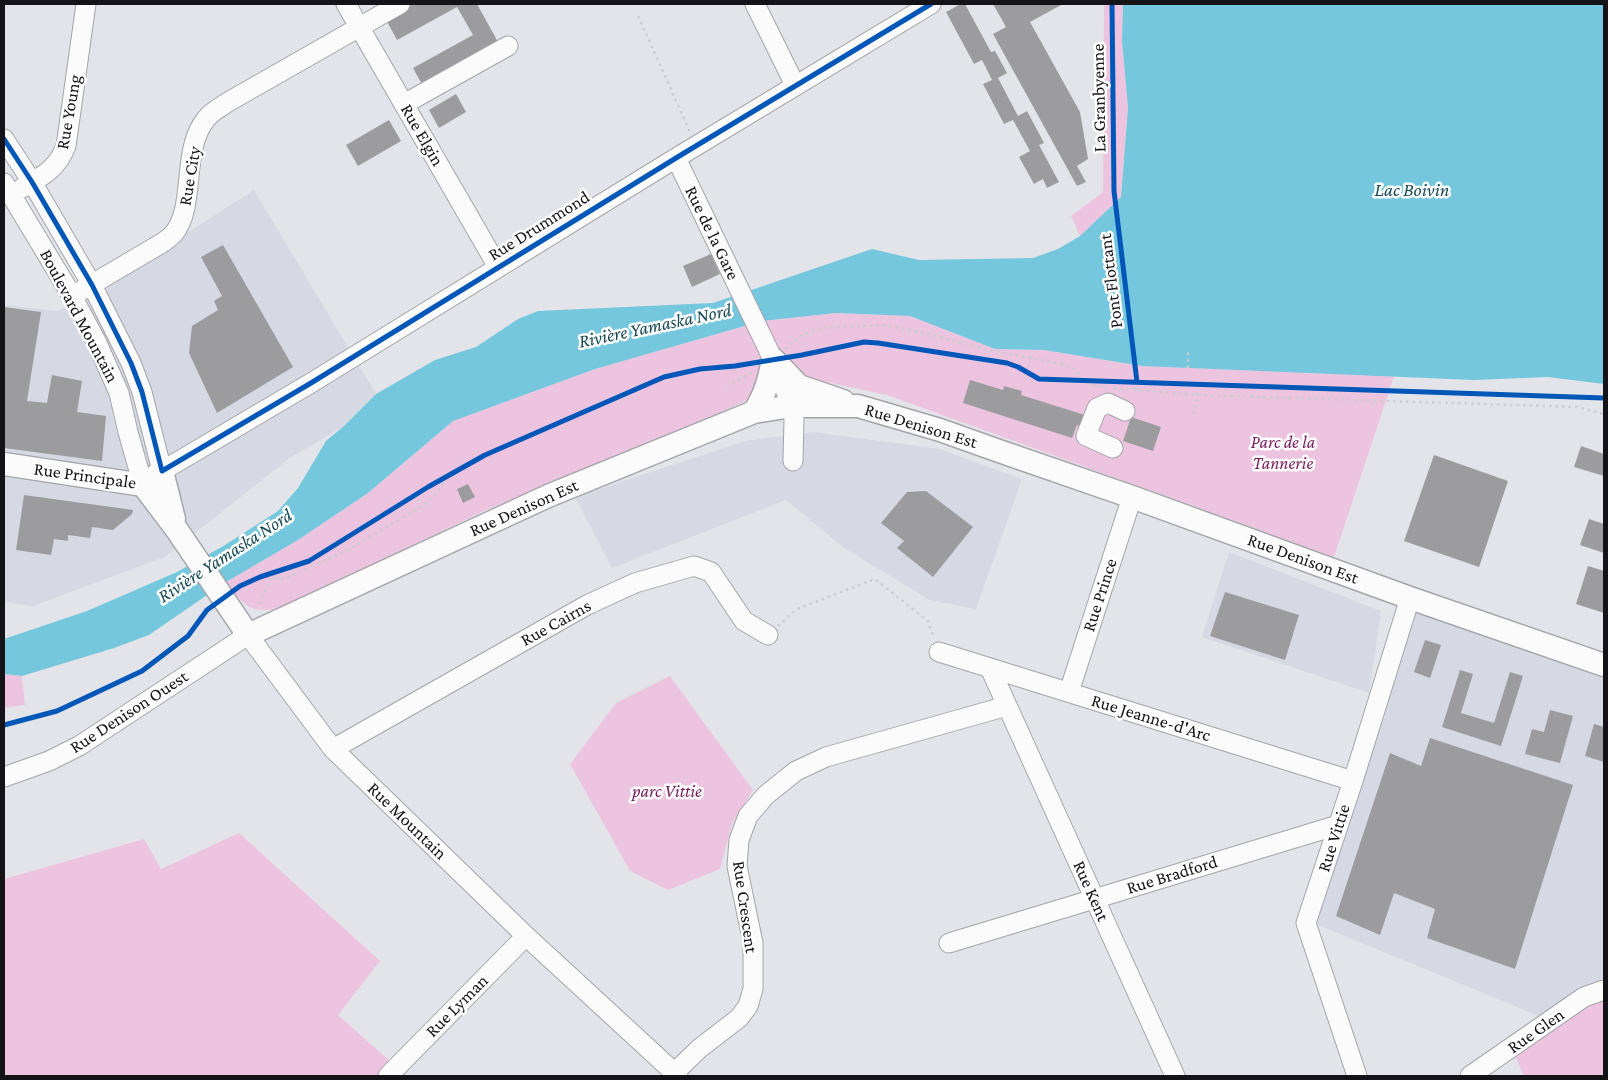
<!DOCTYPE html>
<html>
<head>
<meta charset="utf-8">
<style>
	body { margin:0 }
	#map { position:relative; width:1608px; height:1080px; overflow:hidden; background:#e3e4e9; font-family:"Crimson Pro",serif }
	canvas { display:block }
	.frame { position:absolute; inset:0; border:5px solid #141418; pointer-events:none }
</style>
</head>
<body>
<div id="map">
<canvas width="1608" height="1080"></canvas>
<div class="frame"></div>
</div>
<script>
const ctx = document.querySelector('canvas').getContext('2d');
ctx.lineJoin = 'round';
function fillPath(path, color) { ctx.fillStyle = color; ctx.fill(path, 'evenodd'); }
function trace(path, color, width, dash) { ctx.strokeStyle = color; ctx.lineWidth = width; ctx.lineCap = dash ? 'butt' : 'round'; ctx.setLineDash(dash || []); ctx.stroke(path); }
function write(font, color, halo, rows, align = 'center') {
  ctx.font = font + ' "Crimson Pro",serif'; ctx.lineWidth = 5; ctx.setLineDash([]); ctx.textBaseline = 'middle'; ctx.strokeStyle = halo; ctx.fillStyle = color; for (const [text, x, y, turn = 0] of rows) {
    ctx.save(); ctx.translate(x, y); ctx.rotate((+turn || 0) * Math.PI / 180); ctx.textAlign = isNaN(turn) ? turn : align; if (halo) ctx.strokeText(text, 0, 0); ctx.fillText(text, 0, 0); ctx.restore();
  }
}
fillPath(new Path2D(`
	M254 190 376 394 344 426 291 457 165 557 33 606 4 602V305L57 311 81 301Z
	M813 432 940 449 1022 479 976 609 930 600 844 548 786 500 612 568 575 497 745 441Z
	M1229 552 1381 611 1369 693 1202 637Z
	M1413 604 1604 672V985L1539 1016 1311 922Z`), '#d6d8e4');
fillPath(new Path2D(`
	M1104 4H1123L1122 41 1128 108 1121 197 1080 236 1071 216 1103 192Z
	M836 313 910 316 995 349 1044 350 1142 366 1394 376 1334 557 887 395 812 379 803 375 781 349 767 356 753 397 728 409 486 510 281 608C248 614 245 606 226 582L298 540 368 493 453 421 595 369 762 321Z
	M4 674 22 676 25 705 4 708Z
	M670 676 753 790 732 824 720 869 668 890 630 871 570 764 616 703Z
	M239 833 380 961 338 1015 407 1076H4V879L144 839 161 869Z
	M1604 992V1076H1524L1509 1041Z`), '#edc4e0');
fillPath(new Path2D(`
	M1123 4H1604V384L1548 377 1474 380 1142 366 1044 350 995 349 910 316 836 313 762 321 595 369 453 421 368 493 298 540 226 582 149 635 114 648 22 676 4 674V639L87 611 177 572 225 545 278 511 298 488 326 441 344 426 376 394 435 360 476 347 518 319 538 311 713 303 872 249 919 260 1033 258 1058 249 1080 236 1121 197 1128 108 1122 41Z`), '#74c7dc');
fillPath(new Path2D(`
	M412 4H477L498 42 424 88 413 68 473 35 457 7 397 40 385 18Z
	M961 4H965L991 52 995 51 1007 73 998 78 1018 116 1027 111 1044 143 1039 145 1059 182 1047 188 1043 179 1034 184 1019 157 1030 151 1013 120 1004 124 983 84 992 80 982 60 974 64 946 12Z
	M993 4H1063L1030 22 1080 112 1088 159 1077 166 1086 182 1077 186 993 34 1006 27Z
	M456 94 466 112 439 128 429 110Z
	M389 120 401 141 358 166 346 145Z
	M223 245 293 367 217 413 189 353 192 326 218 310 214 301 222 296 201 257Z
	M711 254 720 274 692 287 683 266Z
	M4 307 41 312 27 401 47 403 52 375 82 381 77 412 106 416 102 461 4 448Z
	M970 380 1003 390 1004 386 1022 391 1021 395 1085 415 1081 426 1077 425 1072 438 963 403Z
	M1131 417 1161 427 1153 451 1123 441Z
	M1581 446 1604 454V476L1574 467Z
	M1434 455 1508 481 1479 567 1404 541Z
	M468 484 475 497 463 503 457 489Z
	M926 491 973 527 933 577 897 548 904 541 881 523 907 492Z
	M24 495 133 510 132 514 113 530 92 527 90 538 68 535V541L54 539 51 555 16 550Z
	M1589 519 1604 524V553L1580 545Z
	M1588 566 1604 571V613L1576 604Z
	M1225 592 1299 615 1285 660 1210 636Z
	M1425 640 1441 645 1430 678 1414 672Z
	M1460 670 1473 674 1461 713 1494 723 1510 672 1523 676 1501 746 1442 727Z
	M1550 710 1573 716 1560 763 1525 754 1532 729 1544 732Z
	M1594 724 1604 727V762L1585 756Z
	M1430 738 1573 785 1515 969 1427 938 1435 909 1394 893 1380 935 1336 916 1390 753 1421 766Z`), '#9c9c9f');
const minor = new Path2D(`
	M346 4 498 267
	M755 4 795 85
	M404 104 508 46
	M4 139 32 182 92 285 131 363 142 392 162 471 311 383 676 158 931 4
	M676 158 768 349 792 406 794 419 793 461
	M4 183 72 296 97 343 119 393 128 432 143 485
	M22 188C43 176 57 169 66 146L86 4
	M72 296 162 243C166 240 171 237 174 233 196 207 181 149 206 119 211 112 221 107 228 102L400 4
	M1113 448 1086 436 1097 408 1108 403 1125 411
	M939 652 1353 781
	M990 668 1175 1076
	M1069 692 1132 497
	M333 749 587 605 635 583 694 566 711 572 744 621 768 635
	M4 777 49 761 79 746 248 635 333 749 526 936 678 1076
	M949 943 1338 825
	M674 1073 700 1048 739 1018 748 1006 753 989V943L737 866 739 840 748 816 766 795 796 771 826 757 1007 706
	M388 1076 526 936
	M1357 1076 1306 923 1353 781 1410 598
	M1470 1076 1584 997 1604 990`);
const major = new Path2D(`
	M773 359 799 386 843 401
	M754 412C766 393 769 380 773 359
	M4 464 143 485 162 471 174 519
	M143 485 177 530 248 635 548 496 754 412 792 406H858L940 430 999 451 1132 497 1410 598 1604 665`);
trace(minor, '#a4a5a9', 21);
trace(major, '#a4a5a9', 25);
trace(new Path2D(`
	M638 16 690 132
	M785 349 802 335 821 328 883 325 920 332 989 350 1062 364 1074 369 1085 381 1097 386 1107 387
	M1188 368V349
	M1137 382 1138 391
	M727 387 752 372
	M1114 388 1198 395 1577 407 1604 414
	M1194 414 1199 385
	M260 604 263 594 272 577 279 579 286 578 346 551 422 506 432 499 450 474
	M778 626 797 609 875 579 928 621 934 638`), '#cccdcf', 2.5, [2.5, 4]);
trace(minor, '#fbfbfc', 19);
trace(major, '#fbfbfc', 22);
trace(new Path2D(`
	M1112 4 1114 191 1137 382
	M4 139 32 182 92 285 131 363 142 392 162 471 311 383 676 158 931 4
	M4 725 57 711 142 671 188 636 207 610 240 586 260 577 309 561 428 487 485 455 664 377 700 369 735 366 802 355 864 342 878 343 1007 363 1018 367 1039 379 1604 398`), '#0057b8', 5);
write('18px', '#141418', '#fff', [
	["La Granbyenne",1099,98,-91],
	["Rue Young",69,112,-80],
	["Rue Elgin",422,135,60],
	["Rue City",190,176,-80],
	["Rue Drummond",539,226,-32],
	["Rue de la Gare",712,233,64],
	["Pont Flottant",1111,281,-97],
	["Boulevard Mountain",79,316,62],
	["Rue Denison Est",921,426,17],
	["Rue Principale",85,476,8],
	["Rue Denison Est",524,508,-24],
	["Rue Denison Est",1303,559,20],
	["Rue Prince",1100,595,-72],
	["Rue Cairns",556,623,-29],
	["Rue Denison Ouest",129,712,-33],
	["Rue Jeanne-d'Arc",1151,718,17],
	["Rue Mountain",407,821,44],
	["Rue Vittie",1334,838,-72],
	["Rue Bradford",1172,875,-17],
	["Rue Kent",1091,891,66],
	["Rue Crescent",745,907,82],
	["Rue Lyman",457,1006,-45],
	["Rue Glen",1536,1031,-35]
]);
write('italic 18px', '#761d5c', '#fff', [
	["Parc de la",1283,442],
	["Tannerie",1283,463],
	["parc Vittie",667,791]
]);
write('italic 19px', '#184b56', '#fff', [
	["Lac Boivin",1412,190],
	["Rivière Yamaska Nord",655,326,-12],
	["Rivière Yamaska Nord",225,556,-33]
]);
</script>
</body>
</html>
